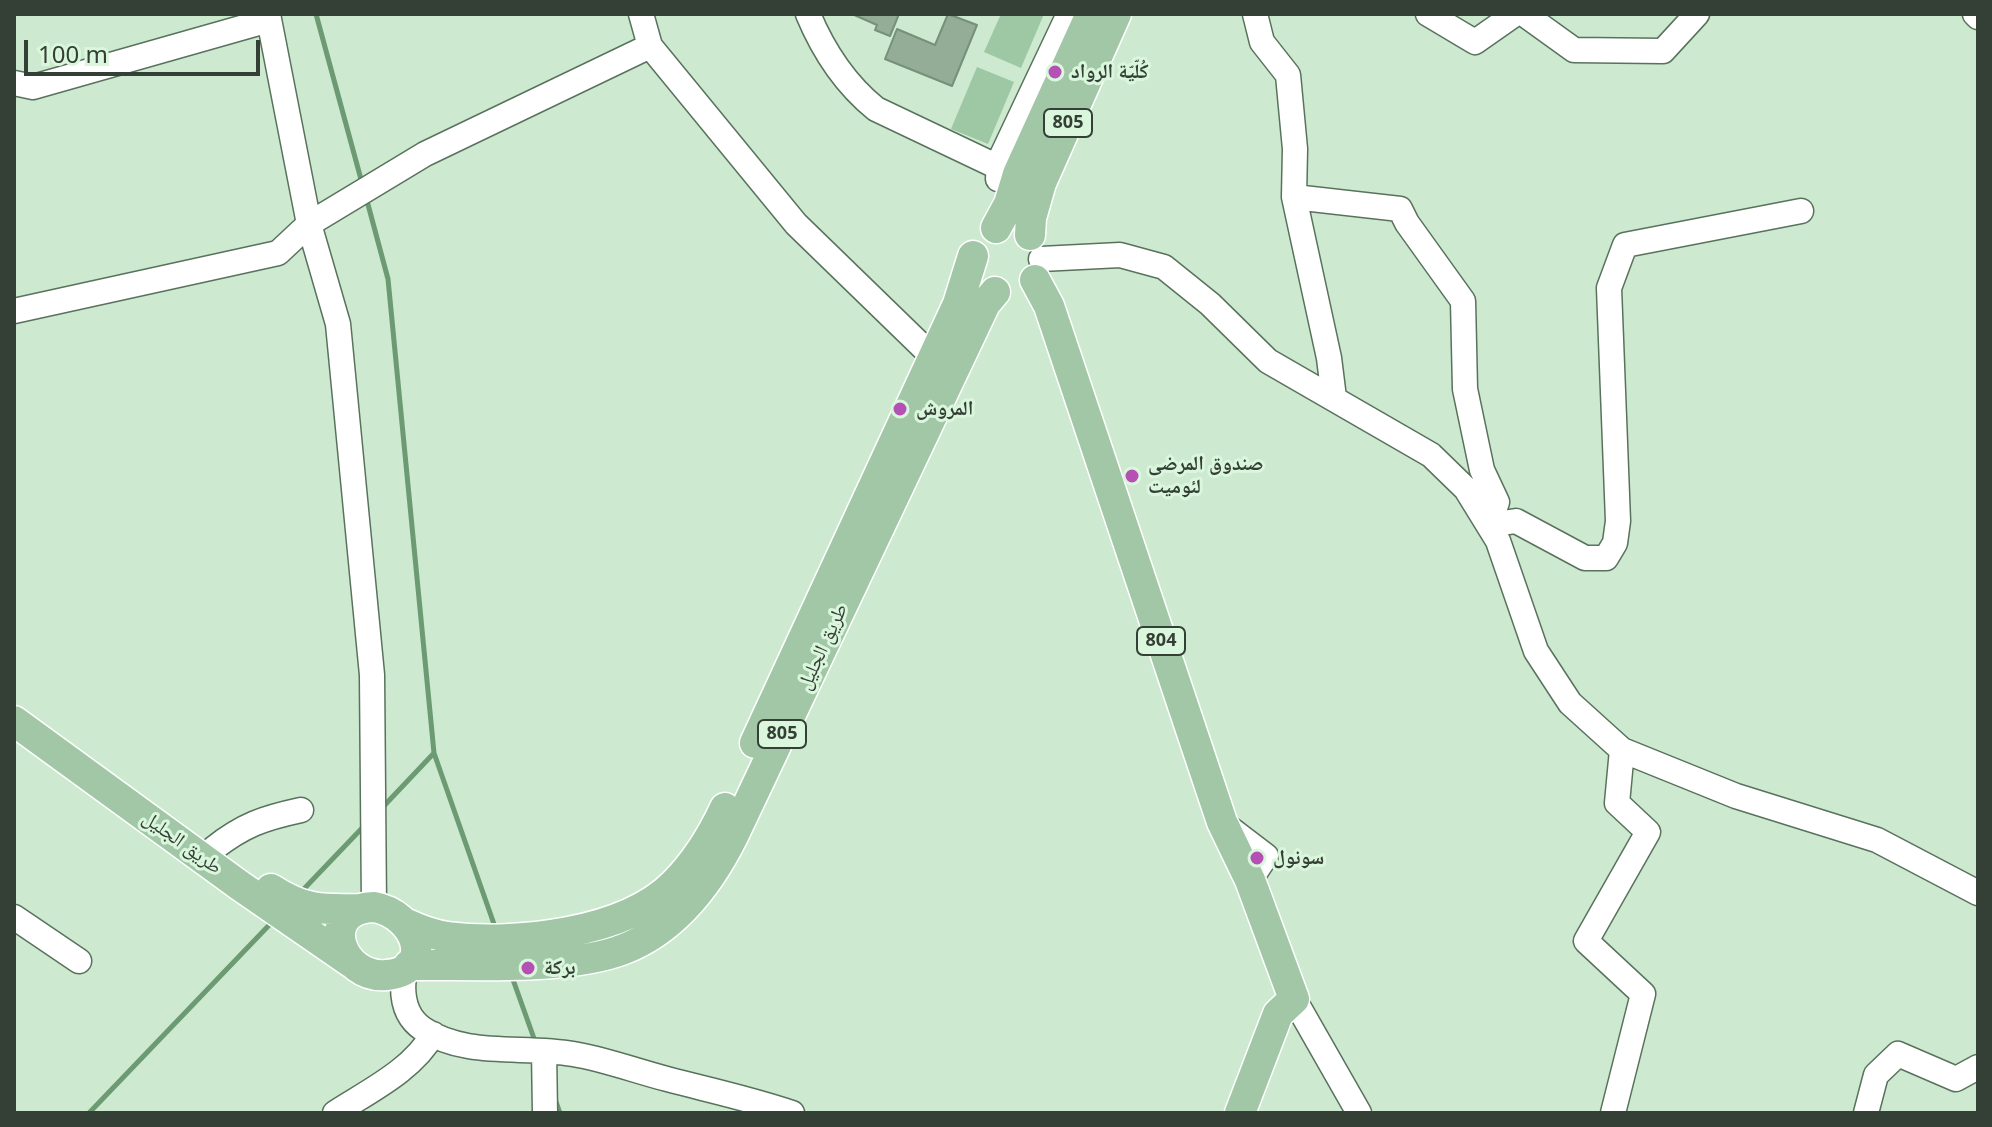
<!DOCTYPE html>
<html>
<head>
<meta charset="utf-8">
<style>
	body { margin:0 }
	#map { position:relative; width:1992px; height:1127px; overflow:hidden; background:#cde9d0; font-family:"Noto Sans",sans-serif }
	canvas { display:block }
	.frame { position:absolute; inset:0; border:16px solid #343f35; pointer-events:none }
	.scale { position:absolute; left:24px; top:40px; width:236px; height:36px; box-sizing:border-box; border:4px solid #343f35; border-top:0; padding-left:10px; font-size:24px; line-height:28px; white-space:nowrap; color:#343f35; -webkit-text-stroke:6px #daf7dd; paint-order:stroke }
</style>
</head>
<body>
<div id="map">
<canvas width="1992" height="1127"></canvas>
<div class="frame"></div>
<div class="scale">100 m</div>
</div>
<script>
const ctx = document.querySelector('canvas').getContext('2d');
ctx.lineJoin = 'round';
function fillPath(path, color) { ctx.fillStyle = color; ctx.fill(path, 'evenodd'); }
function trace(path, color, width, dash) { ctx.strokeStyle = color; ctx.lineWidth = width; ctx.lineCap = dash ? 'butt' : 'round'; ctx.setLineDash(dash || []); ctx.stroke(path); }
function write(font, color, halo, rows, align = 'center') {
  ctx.font = font + ' "Noto Sans","Noto Naskh Arabic",sans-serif'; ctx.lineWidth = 6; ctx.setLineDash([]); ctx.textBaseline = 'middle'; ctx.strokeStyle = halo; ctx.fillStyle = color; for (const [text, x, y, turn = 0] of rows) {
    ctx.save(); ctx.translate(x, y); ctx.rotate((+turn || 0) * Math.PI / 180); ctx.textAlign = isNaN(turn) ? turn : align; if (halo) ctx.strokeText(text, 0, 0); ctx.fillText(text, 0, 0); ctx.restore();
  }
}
fillPath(new Path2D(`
	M1001 14H1044L1021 68 984 52Z
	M977 67 1014 82 988 144 951 129Z`), '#9ec7a3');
trace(new Path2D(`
	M316 14 362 183
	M366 197 388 279 434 753 495 927
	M381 809 434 753
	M300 893 365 825
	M511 974 536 1044
	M555 1099 560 1113
	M89 1113 274 920`), '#6c9a72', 5);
const building = new Path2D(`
	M852 14H899L890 36 875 30 877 25Z
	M948 14 977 25 952 86 885 59 897 29 935 45Z`);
fillPath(building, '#93ad96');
trace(building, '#769079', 2);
const minor = new Path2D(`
	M268 14 309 224 338 324 372 675 374 907
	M641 14 650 46
	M808 14C823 50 845 84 876 109L998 167
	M1255 14 1262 42 1288 75 1295 149 1294 197 1400 209 1407 223 1463 301 1465 389 1482 470 1497 502 1489 525 1516 521 1585 558H1606L1615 543 1618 521 1609 288 1625 245 1801 211
	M1428 14 1475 42 1515 14
	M1524 14 1574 50 1663 51 1697 14
	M1975 14 1978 17
	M14 83 33 87 269 20
	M998 179 999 162 1069 14
	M1294 197 1329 358 1334 398
	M1041 259 1120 255 1164 267 1210 304 1268 361 1431 455 1466 489 1498 541 1536 651 1570 703 1622 750 1736 796 1877 840 1978 893
	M14 311 278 253 309 224 425 154 650 46 796 224 933 357
	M1224 824 1266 856 1250 880
	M213 849C243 825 264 818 301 810
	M14 917 79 961
	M405 968C401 990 402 1015 423 1029 466 1058 524 1045 573 1054 604 1059 636 1071 667 1079 709 1090 751 1099 792 1113
	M1294 999 1359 1113
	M544 1051 545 1113
	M335 1113C369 1091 413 1070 433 1034
	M1613 1113 1643 994 1586 941 1648 832 1617 803 1622 750
	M1866 1113 1876 1075 1898 1054 1956 1079 1978 1067`);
const major = new Path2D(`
	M996 228 1009 204 1018 174 1091 14
	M1030 235 1031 218 1041 183 1116 14
	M1035 280 1049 306 1222 822 1250 880 1294 999 1278 1014 1240 1113
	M14 721 239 885 352 963
	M755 743 958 304 973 256
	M271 889C303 910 322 910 360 909
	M374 907C416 914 437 970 387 975 340 980 316 909 374 907Z
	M407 924C420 930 433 935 448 937 515 945 624 934 674 884 696 862 712 836 725 808
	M409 965C470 964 568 971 624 949 675 929 709 884 733 836L985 304 995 292`);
trace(minor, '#59725c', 27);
trace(major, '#fff', 33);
trace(minor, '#fff', 24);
trace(major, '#a2c7a7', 30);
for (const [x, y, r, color] of [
	[1055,72,8,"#b550b4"],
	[900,409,8,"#b550b4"],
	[1132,476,8,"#b550b4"],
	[1257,858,8,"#b550b4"],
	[528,968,8,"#b550b4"]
]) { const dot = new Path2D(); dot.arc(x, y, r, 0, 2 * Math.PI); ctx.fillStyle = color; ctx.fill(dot); trace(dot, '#daf7dd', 3); }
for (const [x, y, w] of [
	[1068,123,48],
	[1161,641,48],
	[782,734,48]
]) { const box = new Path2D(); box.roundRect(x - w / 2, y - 14, w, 28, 6); ctx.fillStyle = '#daf7dd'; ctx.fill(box); trace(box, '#343f35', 2); }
write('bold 18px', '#343f35', null, [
	["805",1068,123],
	["804",1161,641],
	["805",782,734]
]);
write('bold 20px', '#343f35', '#daf7dd', [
	["كُلّيّة الرواد",1071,72],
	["المروش",916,409],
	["صندوق المرضى",1148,464],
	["لئوميت",1148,487],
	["سونول",1273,858],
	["بركة",544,968]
], 'left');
write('20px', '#343f35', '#daf7dd', [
	["طريق الجليل",823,647,-65],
	["طريق الجليل",182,843,36]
]);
</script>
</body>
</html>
